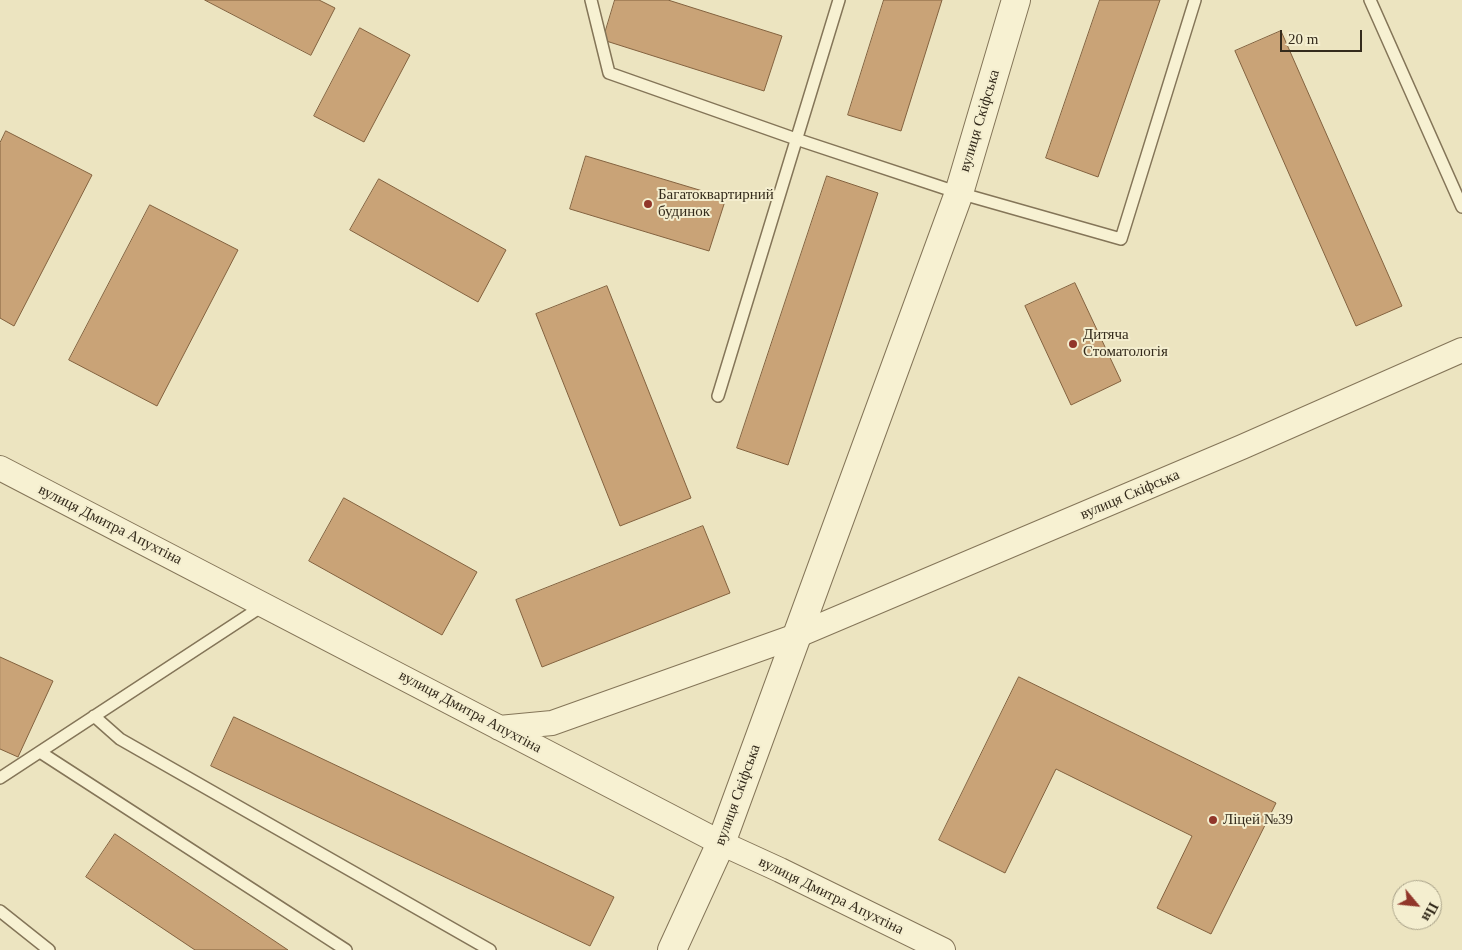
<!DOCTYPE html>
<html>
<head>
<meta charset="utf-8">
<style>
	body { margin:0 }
	#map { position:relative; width:1462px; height:950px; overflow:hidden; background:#ece4c0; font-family:"Times New Roman",serif }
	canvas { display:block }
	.north { position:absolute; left:1392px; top:880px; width:50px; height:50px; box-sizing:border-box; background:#f4eecf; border:1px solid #a7a087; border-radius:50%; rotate:118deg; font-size:14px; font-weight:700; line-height:20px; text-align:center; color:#342b1c }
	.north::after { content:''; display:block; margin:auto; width:18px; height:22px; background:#91362a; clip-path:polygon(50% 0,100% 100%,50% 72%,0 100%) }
	.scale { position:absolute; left:1280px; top:30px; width:82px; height:22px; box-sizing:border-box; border:2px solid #342b1c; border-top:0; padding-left:6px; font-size:15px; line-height:18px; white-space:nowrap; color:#342b1c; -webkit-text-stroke:4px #f4eecf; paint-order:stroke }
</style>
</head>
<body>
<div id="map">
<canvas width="1462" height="950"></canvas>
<div class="north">Пн</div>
<div class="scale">20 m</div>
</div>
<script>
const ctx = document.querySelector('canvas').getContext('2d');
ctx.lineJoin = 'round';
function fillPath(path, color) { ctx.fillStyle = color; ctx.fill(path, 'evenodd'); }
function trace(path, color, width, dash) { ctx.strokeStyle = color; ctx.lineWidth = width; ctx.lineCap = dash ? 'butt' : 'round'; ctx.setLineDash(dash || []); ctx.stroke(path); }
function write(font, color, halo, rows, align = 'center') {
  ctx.font = font + ' "Times New Roman",serif'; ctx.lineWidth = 4; ctx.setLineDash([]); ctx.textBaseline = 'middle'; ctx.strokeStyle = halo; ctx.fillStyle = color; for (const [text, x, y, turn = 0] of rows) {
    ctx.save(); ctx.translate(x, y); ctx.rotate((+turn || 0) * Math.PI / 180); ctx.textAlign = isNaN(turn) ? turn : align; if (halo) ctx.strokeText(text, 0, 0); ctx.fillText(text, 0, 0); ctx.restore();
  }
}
const building = new Path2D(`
	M205 0H319L335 8 311 55Z
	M615 0H668L782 36 764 91 603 40Z
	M884 0H942L901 131 848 115Z
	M1100 0H1160L1098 177 1046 158Z
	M360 28 410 55 364 142 314 116Z
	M1281 31 1402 306 1356 326 1235 51Z
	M6 131 92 175 14 326 0 318V143Z
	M586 156 726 198 709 251 570 209Z
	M827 176 878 193 788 465 737 448Z
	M379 179 506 250 478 302 350 230Z
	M150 205 238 250 157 406 69 360Z
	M1075 283 1121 381 1071 405 1025 306Z
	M607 286 691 498 620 526 536 314Z
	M344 498 477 572 442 635 309 561Z
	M703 526 730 593 542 667 516 600Z
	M0 657 53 681 18 757 0 749Z
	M1019 677 1276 803 1211 934 1157 908 1192 836 1056 769 1005 873 939 840Z
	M234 717 614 897 590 946 211 766Z
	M115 834 288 950H195L86 877Z`);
fillPath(building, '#c9a377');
trace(building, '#83623f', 1);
const service = new Path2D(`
	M591 0 609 73 796 139 959 193 1121 239 1195 0
	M1370 0 1462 207
	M718 396 839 0
	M94 716 120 739 490 950
	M40 752 346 950
	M0 778 264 605
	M0 911 49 950`);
const minor = new Path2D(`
	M0 468 721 843 780 870 943 950
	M499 728 552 723 796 636 1242 447 1462 350`);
const tertiary = new Path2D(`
	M672 950 721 843 959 193 1016 0`);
trace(service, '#847558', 14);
trace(minor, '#847558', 26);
trace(tertiary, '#847558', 30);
trace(service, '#f7f1d2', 11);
trace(minor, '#f7f1d2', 24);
trace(tertiary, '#f7f1d2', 28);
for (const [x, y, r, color] of [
	[648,204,5,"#91362a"],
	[1073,344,5,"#91362a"],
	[1213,820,5,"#91362a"]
]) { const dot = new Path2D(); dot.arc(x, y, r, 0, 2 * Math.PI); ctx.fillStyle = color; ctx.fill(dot); trace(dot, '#f4eecf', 2); }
write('15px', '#342b1c', '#f4eecf', [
	["вулиця Скіфська",980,121,-73],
	["вулиця Скіфська",1130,495,-23],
	["вулиця Дмитра Апухтіна",110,525,27],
	["вулиця Дмитра Апухтіна",470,712,28],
	["вулиця Скіфська",738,795,-70],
	["вулиця Дмитра Апухтіна",831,896,26]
]);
write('15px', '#342b1c', '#f4eecf', [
	["Багатоквартирний",658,195],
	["будинок",658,212],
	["Дитяча",1083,335],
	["Стоматологія",1083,352],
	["Ліцей №39",1223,820]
], 'left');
</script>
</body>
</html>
